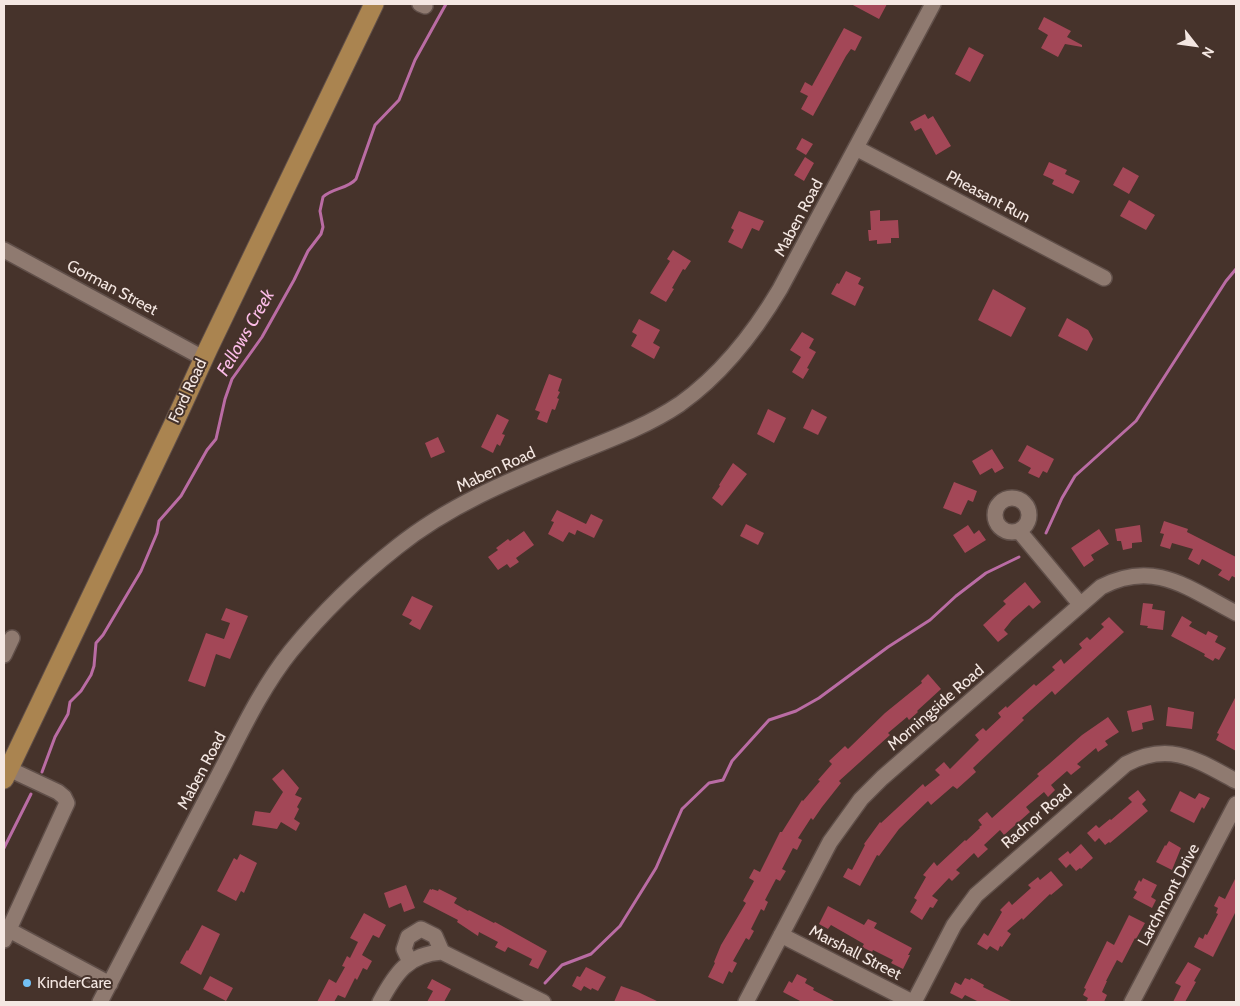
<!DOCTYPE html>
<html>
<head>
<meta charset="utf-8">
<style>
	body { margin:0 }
	#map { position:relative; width:1240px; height:1006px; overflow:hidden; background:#46332b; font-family:Cabin,sans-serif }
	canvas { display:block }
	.frame { position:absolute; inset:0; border:5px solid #f4e7e2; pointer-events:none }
	.north { position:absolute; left:1170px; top:20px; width:50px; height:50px; -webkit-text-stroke:4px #46332b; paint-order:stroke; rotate:120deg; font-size:14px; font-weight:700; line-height:20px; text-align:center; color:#f4e7e2 }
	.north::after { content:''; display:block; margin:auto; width:18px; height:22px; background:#f4e7e2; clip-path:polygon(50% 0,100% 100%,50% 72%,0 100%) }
</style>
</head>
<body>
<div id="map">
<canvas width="1240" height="1006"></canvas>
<div class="frame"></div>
<div class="north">N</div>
</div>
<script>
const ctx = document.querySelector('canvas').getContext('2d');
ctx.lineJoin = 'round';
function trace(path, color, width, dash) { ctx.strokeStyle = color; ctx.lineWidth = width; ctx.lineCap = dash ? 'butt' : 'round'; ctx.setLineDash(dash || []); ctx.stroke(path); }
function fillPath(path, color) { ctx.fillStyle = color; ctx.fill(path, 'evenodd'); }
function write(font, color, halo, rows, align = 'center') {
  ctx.font = font + ' Cabin,sans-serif'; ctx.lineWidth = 4; ctx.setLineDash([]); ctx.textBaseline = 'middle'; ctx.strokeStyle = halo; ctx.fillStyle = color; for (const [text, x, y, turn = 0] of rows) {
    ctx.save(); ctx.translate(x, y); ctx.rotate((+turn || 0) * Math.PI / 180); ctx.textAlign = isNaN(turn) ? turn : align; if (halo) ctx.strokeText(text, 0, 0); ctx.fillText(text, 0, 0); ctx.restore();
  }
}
trace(new Path2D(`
	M1046 533 1062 498 1075 476 1136 421 1226 281 1236 269
	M42 772 55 737 68 714 70 702 81 691 91 675 94 666 96 643 103 635 141 571 157 533 159 521 181 496 207 450 216 439 225 399 232 379 262 337 294 280 308 251 321 234 323 227 320 211 323 197C332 188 348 189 356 179L375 125 399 100 415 60 446 4
	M4 848 31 794
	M545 983 562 965 591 954 620 926 656 868 682 809 709 783 723 780 732 761 769 720 796 711 819 698 888 647 930 620 956 596 986 573 1019 557`), '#ba6ca4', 3);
fillPath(new Path2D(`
	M851 4H887L879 19Z
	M1044 17 1071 31 1067 37 1082 45V47L1065 44 1058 57 1041 48 1048 35 1038 29Z
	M844 28 862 37 855 51 851 49 846 56 813 116 801 109 808 96 800 92 805 82 812 86Z
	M969 47 984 55 970 82 955 74Z
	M925 114 928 119 933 116 951 146 936 155 921 128 915 131 910 122Z
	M802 138 813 144 806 155 796 149Z
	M805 157 814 163 804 181 794 175Z
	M1049 162 1067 170 1065 174 1080 181 1073 194 1052 184 1054 180 1043 175Z
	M1123 167 1139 176 1129 194 1113 185Z
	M1129 200 1155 215 1146 230 1120 216Z
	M880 210V221L898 220 899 238H891V243L877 244V240L869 241 868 230H871L870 211Z
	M739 211 764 221 759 231 752 228 742 249 728 242 734 230 731 228Z
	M673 250 691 261 685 270 683 269 672 288 674 289 666 302 650 293 670 261 667 259Z
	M846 271 861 278 858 284 864 287 855 306 831 294 837 283 839 284Z
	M993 289 1026 308 1011 337 978 320Z
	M1067 318 1088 330 1093 339 1087 351 1058 336Z
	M639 319 660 330 653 343 660 347 654 359 631 346 637 335 632 332Z
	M802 332 814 339 809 348 816 352 807 368 809 369 803 379 792 372 801 357 790 350Z
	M549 374 562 379 558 391 560 392 557 398 559 399 555 410 552 409 547 423 537 419 540 412 535 410Z
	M768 409 786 418 774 443 757 434Z
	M812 409 827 417 818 435 803 428Z
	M497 414 509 420 502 434 505 435 500 446 497 444 493 453 481 447Z
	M438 437 445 452 431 458 425 443Z
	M1027 445 1054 459 1047 473 1043 471 1039 478 1028 473 1031 468 1018 461Z
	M992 449 1004 468 995 473 992 468 980 475 972 461Z
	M733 463 747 474 722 506 712 498 720 486 719 485Z
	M954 482 977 491 973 502 968 500 961 515 943 508Z
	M557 510 586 524 591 514 603 520 594 538 577 530 575 535 569 532 563 542 548 534 554 522 551 521Z
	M1164 521 1188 529 1187 532 1236 557V578L1232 576 1229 581 1218 575 1222 570 1202 559 1199 565 1188 559 1193 549 1172 543 1170 549 1160 546 1164 534 1160 533Z
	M746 524 764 533 758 545 740 536Z
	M968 525 974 534 979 530 986 540 965 553 953 535Z
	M1140 525 1142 542 1132 543V548L1123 550 1121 541H1117L1115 529Z
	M1099 529 1109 544 1091 555 1094 560 1084 567 1071 548Z
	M524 531 534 545 516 558 519 562 510 568 507 564 498 570 488 557 498 550 496 548 508 539 510 541Z
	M1025 582 1041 602 1033 609 1029 605 1012 620 1004 630 1008 634 998 642 983 625 1006 604 1003 601Z
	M412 596 433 606 420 630 409 624 412 620 402 615Z
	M1143 603 1153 604 1152 609 1165 611 1163 630 1147 628 1148 626 1140 625Z
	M226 608 248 616 230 659 216 654 205 687 188 681 206 633 224 639 230 623 221 620Z
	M1182 616 1192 622 1189 626 1206 635 1208 631 1218 636 1215 642 1226 648 1219 660 1215 658 1213 661 1204 656 1205 654 1171 636Z
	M1109 617 1124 632 1055 695 1052 691 1022 718 1024 720 973 768 976 772 957 789 953 786 931 805 928 801 899 829 879 856 877 855 860 886 843 877 848 868 852 870 865 845 864 844 880 822 881 823 923 784 925 787 940 775 935 770 944 762 950 769 979 740 975 735 983 728 986 731 1001 717 998 713 1006 706 1007 708 1034 684 1036 686 1055 670 1052 667 1061 659 1064 664 1082 648 1079 644 1087 637 1090 640 1104 627 1101 624Z
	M928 674 941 689 917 711 918 712 909 720 907 717 888 733 890 735 839 781 841 783 822 807 813 820 811 818 798 838 802 840 797 850 793 848 782 869 786 871 780 881 776 879 765 900 768 902 764 911 761 909 751 929 754 931 749 940 746 938 733 961 737 963 732 973 729 971 723 984 708 977 715 963 714 962 721 945 746 903 743 901 754 881 749 878 754 869 760 872 780 832H782L802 800 803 801 820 781 818 780 832 764 829 761 845 746 848 749 885 713 922 683 921 681Z
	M1236 696V751L1216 740 1219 734 1217 733Z
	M1151 705 1154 720 1142 723 1143 729 1132 732 1127 711Z
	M1168 707 1194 712 1192 729 1166 726Z
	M1108 717 1119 732 1105 741 1108 745 1098 752 1096 748 1077 764 1081 767 1071 775 1067 771 1051 785 1055 790 1048 797 1044 792 1026 807 1030 812 1004 835 1000 830 984 845 988 849 978 858 974 853 956 870 960 873 952 881 949 878 932 896 938 900 933 908 930 907 922 920 910 912 917 900 914 898 926 877 923 875 934 862 937 866 965 840 966 841 980 828 979 827 982 825 978 820 987 812 992 818 1039 776 1037 774 1049 764 1082 735Z
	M283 769 299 788 295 795 302 798 297 807 299 809 294 819 300 823 296 831 281 822 277 829 252 825 255 811 270 813 283 792 272 779Z
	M1138 790 1146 800 1142 804 1148 811 1110 843 1109 842 1105 845 1099 838 1095 842 1087 833 1096 825 1099 828 1110 819 1111 820 1132 802 1128 798Z
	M1180 791 1195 799 1199 793 1210 798 1204 809 1202 807 1194 823 1170 811Z
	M1169 841 1181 848 1172 870 1156 862 1165 845 1166 846Z
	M1081 844 1093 858 1081 869 1080 868 1076 871 1070 864 1066 868 1058 859 1068 851 1070 854Z
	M240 854 257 863 244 893 241 891 236 901 217 891 234 858 237 860Z
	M1051 871 1063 885 1051 895 1050 894 1023 920 1022 918 1007 931 1011 934 1002 947 1000 946 998 951 990 946 987 950 977 944 984 933 988 936 1002 912 1000 910 1009 901 1012 905 1031 888 1028 885 1038 877 1040 880Z
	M1236 877V911L1213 957 1194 947 1199 937 1203 939 1205 934 1207 935 1218 914 1216 913 1218 908 1214 906 1219 896 1225 899Z
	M1143 878 1157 885 1151 897 1156 900 1152 908 1133 898 1137 892 1134 890 1139 880 1141 882Z
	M406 885 415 908 404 912 401 903 389 908 384 893Z
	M430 889 432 890V889L438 891 439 889 457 898 454 903 468 911 469 910 494 923 495 922 547 951 538 969 529 965 532 959 508 947 505 952 495 947 498 942 479 932 478 936 457 922 458 920 423 902Z
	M828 906 864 925 868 919 877 923 874 928 912 948 908 955H910L903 969 891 963 893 960 873 950 872 952 862 947 864 944 831 925 828 929 819 924Z
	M364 913 386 925 379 938 373 935 362 955 372 961 367 970 363 968 357 980 355 978 345 998 338 995 334 1002H317L329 979 336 983 345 967 342 966 347 956 350 958 358 942 350 938Z
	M1129 915 1145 923 1136 939 1135 938 1122 963 1117 960 1106 981H1107L1102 992 1107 995 1104 1002H1086L1088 998 1083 995 1086 989 1084 988 1107 941 1114 945Z
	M202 925 220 934 201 975 180 963 187 950 188 951Z
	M1188 962 1201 969 1194 981 1196 982 1185 1002H1173L1181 986 1175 983Z
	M586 967 606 977 598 991 592 988 591 990 584 986 581 991 572 986 577 976 580 977Z
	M797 974 807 979 805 983 814 988 813 990 836 1002H802L783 992 789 981 792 983Z
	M210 976 233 988 226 1001 203 989Z
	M965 978 970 980 971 978 984 985 983 987 1013 1002H979L965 995 962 999 950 993 955 982 961 985Z
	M432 979 451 989 444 1002H427L433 991 427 988Z
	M621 986 638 992 659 1002H614Z`), '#a34757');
const minor = new Path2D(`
	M420 4 425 6
	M856 148 1104 278
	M4 250 203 358
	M995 515a17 17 0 1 1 34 0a17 17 0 1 1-34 0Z
	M1019 531 1080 604
	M4 655 12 638
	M9 930 110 984
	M781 935 912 1002
	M4 940 67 803 64 797 58 792 9 769
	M410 962 404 949 408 937 421 929 435 936 442 952
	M100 1002C138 930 176 857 214 784 238 739 259 691 291 651 322 613 359 577 397 547 448 506 508 481 569 456 606 441 646 427 680 404 722 374 754 333 780 289L933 4
	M380 1002C395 974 408 954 442 952L543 1002
	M746 1002 830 842 861 799 882 778 1101 587C1155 559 1189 589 1236 613
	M914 1002 954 925 976 895 1126 764C1170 741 1197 760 1236 781
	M1132 1002 1236 804`);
const major = new Path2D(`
	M4 779 175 421 208 349 374 4`);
trace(minor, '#604f49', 18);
trace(major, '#604f49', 21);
trace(minor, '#8f7a70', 15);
trace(major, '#aa8450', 19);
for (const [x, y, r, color] of [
	[27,983,5,"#73c1f5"]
]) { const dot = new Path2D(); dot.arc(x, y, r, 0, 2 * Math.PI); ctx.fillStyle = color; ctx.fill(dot); trace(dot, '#46332b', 2); }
write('16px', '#f4e7e2', '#46332b', [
	["Pheasant Run",988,197,28],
	["Maben Road",799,218,-62],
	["Gorman Street",112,288,28],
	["Ford Road",188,391,-65],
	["Maben Road",496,470,-25],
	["Morningside Road",936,708,-41],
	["Maben Road",202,771,-62],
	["Radnor Road",1037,817,-41],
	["Larchmont Drive",1169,895,-62],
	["Marshall Street",855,953,27]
]);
write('16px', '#f4e7e2', '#46332b', [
	["KinderCare",37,983]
], 'left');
write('italic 18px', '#fbbce7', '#46332b', [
	["Fellows Creek",246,333,-60]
]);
</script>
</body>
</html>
